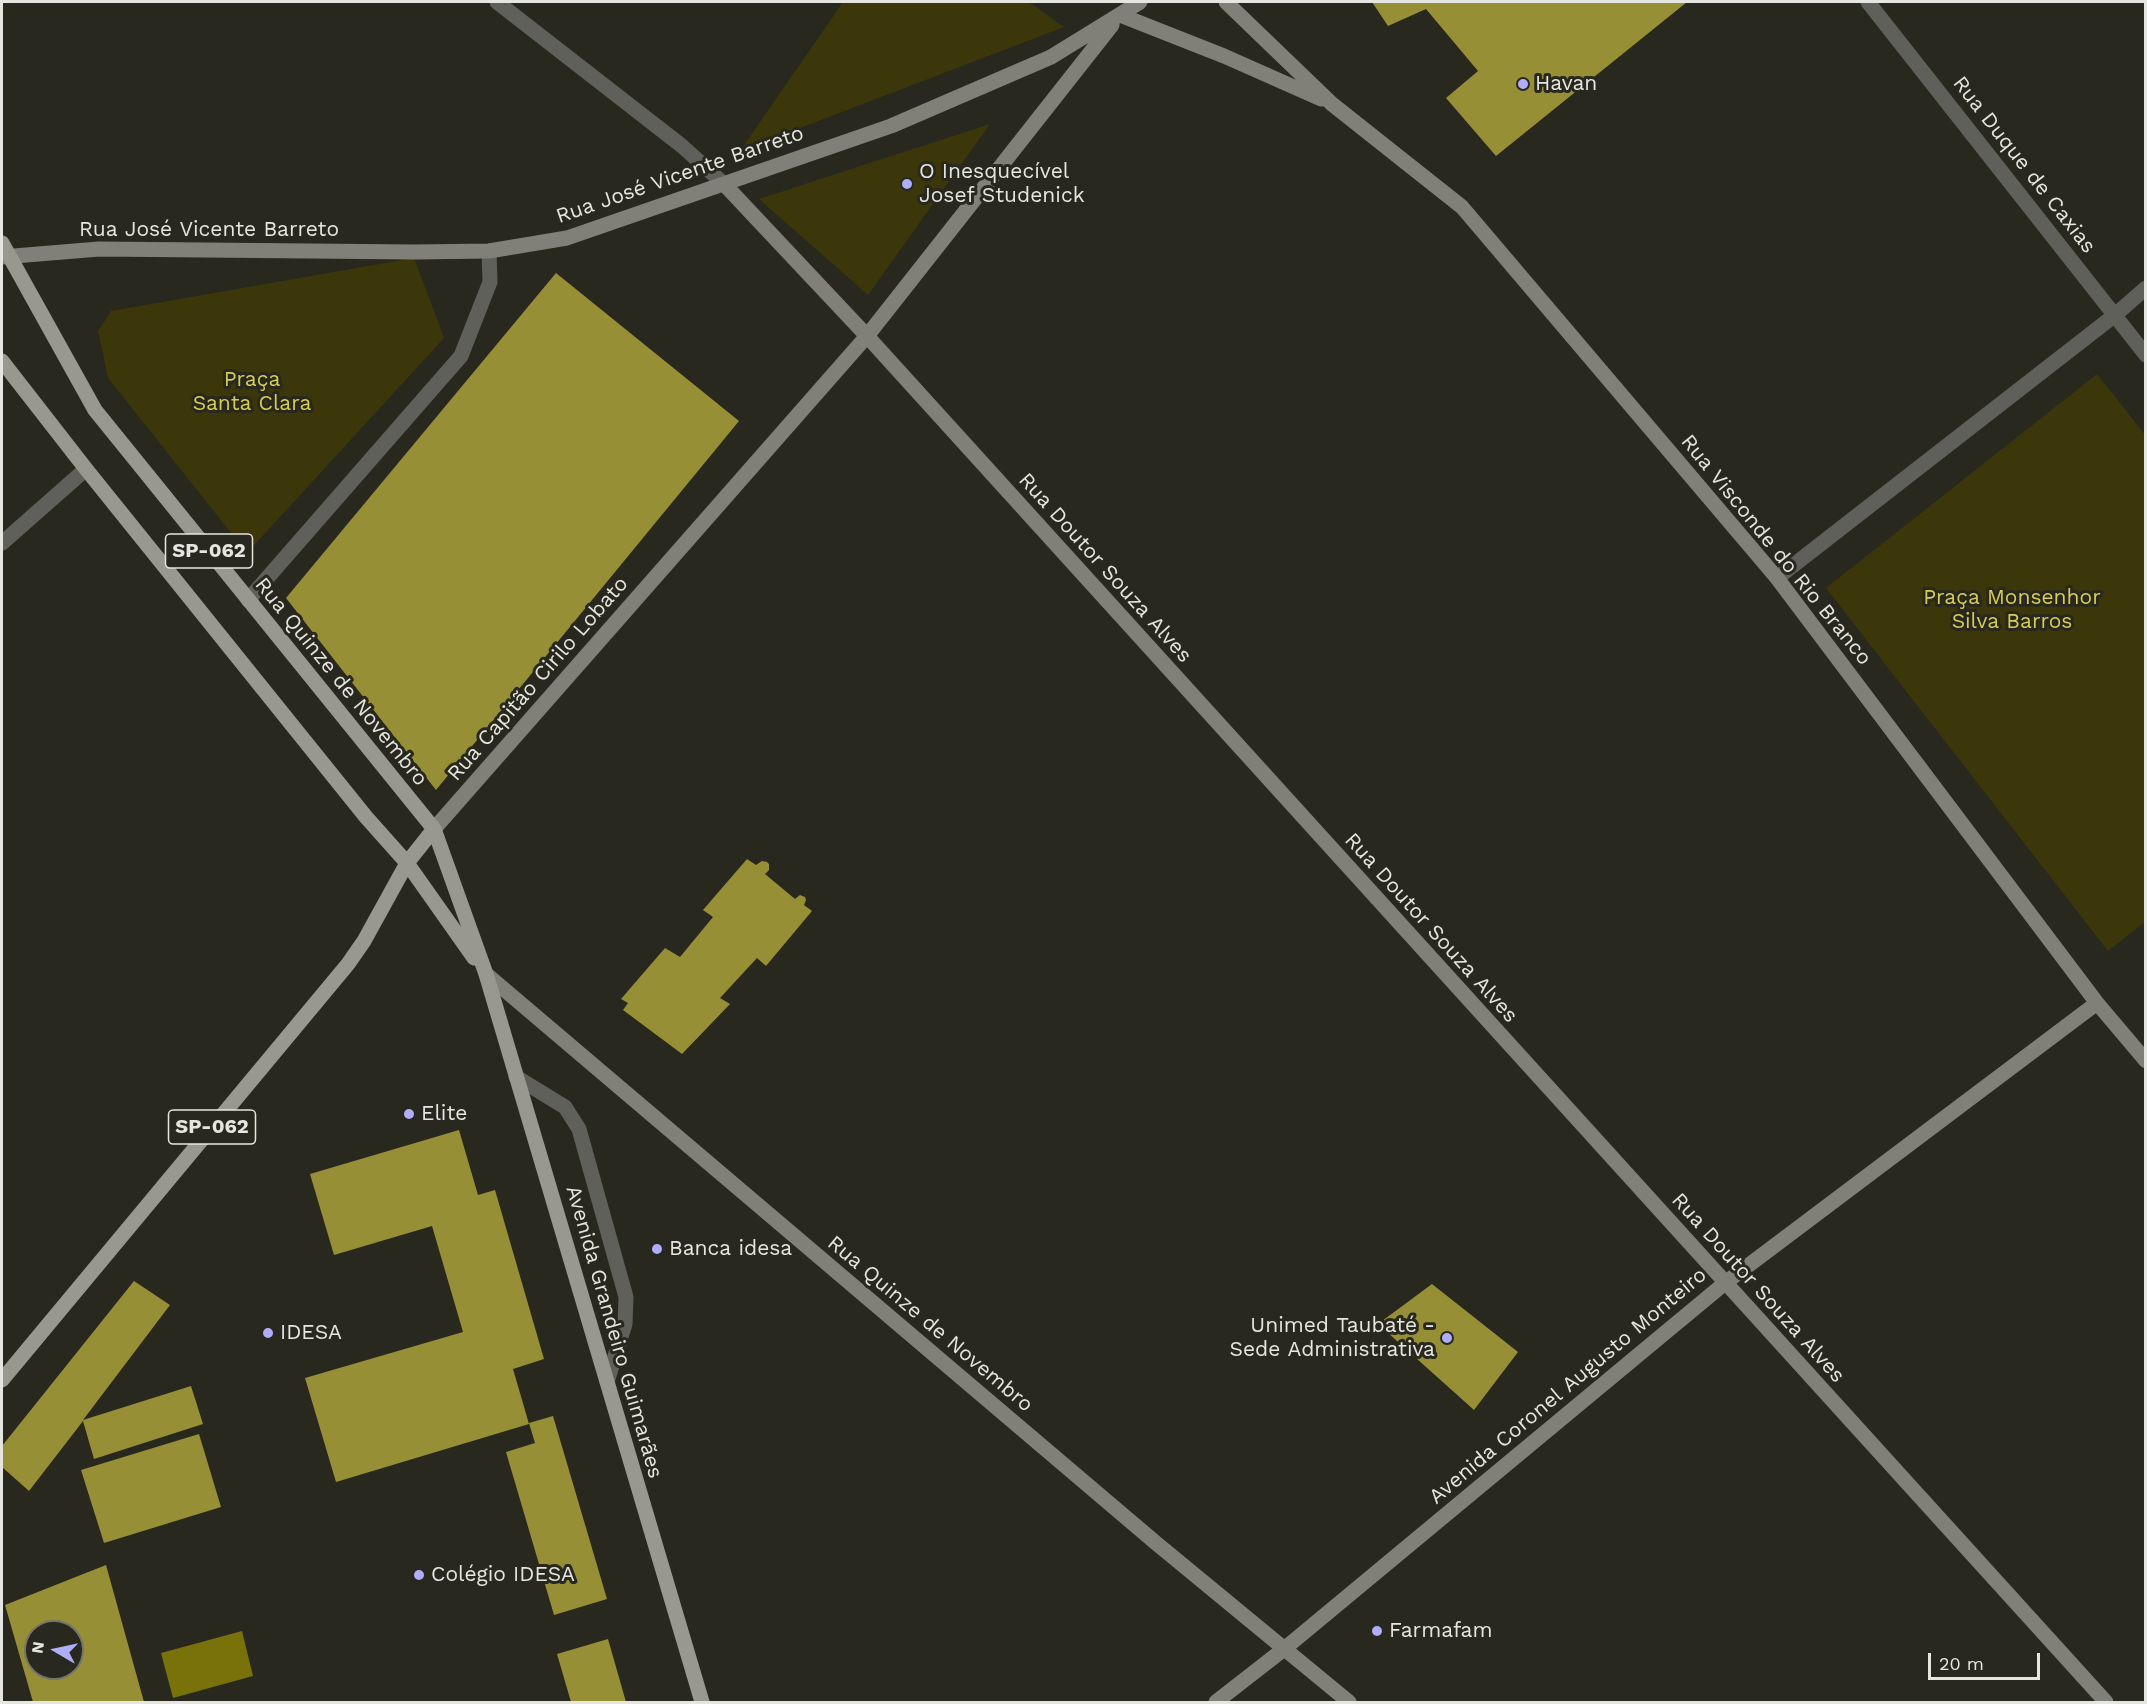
<!DOCTYPE html>
<html>
<head>
<meta charset="utf-8">
<style>
	body { margin:0 }
	#map { position:relative; width:2147px; height:1704px; overflow:hidden; background:#28281f; font-family:"Work Sans",sans-serif }
	canvas { display:block }
	.frame { position:absolute; inset:0; border:3px solid #e6e6e0; pointer-events:none }
	.north { position:absolute; left:24px; top:1620px; width:60px; height:60px; box-sizing:border-box; background:#28281f; border:2px solid #74746c; border-radius:50%; rotate:279deg; font-size:16px; font-weight:700; line-height:24px; text-align:center; color:#e6e6e0 }
	.north::after { content:''; display:block; margin:auto; width:21px; height:27px; background:#afaefa; clip-path:polygon(50% 0,100% 100%,50% 72%,0 100%) }
	.scale { position:absolute; left:1928px; top:1653px; width:112px; height:27px; box-sizing:border-box; border:3px solid #e6e6e0; border-top:0; padding-left:8px; font-size:18px; line-height:21px; white-space:nowrap; color:#e6e6e0; -webkit-text-stroke:4px #28281f; paint-order:stroke }
</style>
</head>
<body>
<div id="map">
<canvas width="2147" height="1704"></canvas>
<div class="frame"></div>
<div class="north">N</div>
<div class="scale">20 m</div>
</div>
<script>
const ctx = document.querySelector('canvas').getContext('2d');
ctx.lineJoin = 'round';
function fillPath(path, color) { ctx.fillStyle = color; ctx.fill(path, 'evenodd'); }
function trace(path, color, width, dash) { ctx.strokeStyle = color; ctx.lineWidth = width; ctx.lineCap = dash ? 'butt' : 'round'; ctx.setLineDash(dash || []); ctx.stroke(path); }
function write(font, color, halo, rows, align = 'center') {
  ctx.font = font + ' "Work Sans",sans-serif'; ctx.lineWidth = 6; ctx.setLineDash([]); ctx.textBaseline = 'middle'; ctx.strokeStyle = halo; ctx.fillStyle = color; for (const [text, x, y, turn = 0] of rows) {
    ctx.save(); ctx.translate(x, y); ctx.rotate((+turn || 0) * Math.PI / 180); ctx.textAlign = isNaN(turn) ? turn : align; if (halo) ctx.strokeText(text, 0, 0); ctx.fillText(text, 0, 0); ctx.restore();
  }
}
fillPath(new Path2D(`
	M843 2H1029L1064 27 740 151Z
	M990 124 868 295 759 199Z
	M414 258 444 338 247 553 108 378 98 331 111 311Z
	M2097 374 2146 436 2145 922 2108 951 1826 588Z`), '#3b370a');
fillPath(new Path2D(`
	M242 1631 253 1676 173 1698 161 1653Z`), '#79710a');
fillPath(new Path2D(`
	M1372 2H1687L1496 156 1446 98 1478 71 1426 9 1388 26Z
	M556 273 739 421 436 790 286 598Z
	M747 859 756 865 762 861 767 862 769 864V870L765 874 795 899 800 895 805 897 806 900 804 905 812 911 766 966 757 958 720 998 730 1004 682 1054 623 1010 628 1003 621 999 665 948 680 957 713 917 703 910Z
	M459 1130 478 1195 495 1190 544 1359 513 1369 529 1424 336 1482 305 1378 463 1332 432 1226 334 1255 310 1174Z
	M134 1281 170 1305 83 1420 191 1386 203 1424 94 1459 83 1421 29 1491 2 1467V1446Z
	M1432 1284 1518 1352 1474 1410 1378 1324Z
	M553 1416 607 1599 554 1615 506 1452 535 1443 529 1423Z
	M199 1434 221 1507 104 1543 81 1470Z
	M106 1565 144 1702H33L5 1605ZM36 1632H72V1668H36Z
	M608 1639 626 1702H571L557 1654Z`), '#978f35');
trace(new Path2D(`
	M248 600 461 356 490 282 489 251
	M516 1077 565 1107 579 1129 626 1297 625 1324 607 1382`), '#60605b', 15);
trace(new Path2D(`
	M497 2 682 146 724 184
	M1868 2 2146 355
	M2 543 86 469
	M1777 578 2115 315 2146 288`), '#60605b', 15);
trace(new Path2D(`
	M1226 2 1332 104 1462 207 1777 578 2097 1003 2146 1061
	M1120 15 1224 56 1321 99
	M724 184 867 336 2106 1702
	M2 257 99 249 415 252 489 251 567 238 891 126 1051 57 1140 2
	M434 829 867 336 1112 25
	M486 974 1156 1543 1349 1702
	M1216 1702 1284 1649 1725 1283 2097 1003`), '#808078', 15);
trace(new Path2D(`
	M2 243 95 410 434 829 486 974 702 1702
	M2 361 86 469 366 817 407 863 474 958
	M2 1380 348 964 364 941 407 863 434 829`), '#99988f', 15);
for (const [x, y, r, color] of [
	[1523,84,6,"#afaefa"],
	[907,184,6,"#afaefa"],
	[409,1114,6,"#afaefa"],
	[657,1249,6,"#afaefa"],
	[268,1333,6,"#afaefa"],
	[1447,1338,6,"#afaefa"],
	[419,1575,6,"#afaefa"],
	[1377,1631,6,"#afaefa"]
]) { const dot = new Path2D(); dot.arc(x, y, r, 0, 2 * Math.PI); ctx.fillStyle = color; ctx.fill(dot); trace(dot, '#28281f', 2); }
for (const [x, y, w] of [
	[209,551,87],
	[212,1127,87]
]) { const box = new Path2D(); box.roundRect(x - w / 2, y - 17, w, 34, 4.5); ctx.fillStyle = '#28281f'; ctx.fill(box); trace(box, '#e6e6e0', 1.5); }
write('bold 20px', '#e6e6e0', null, [
	["SP-062",209,551],
	["SP-062",212,1127]
]);
write('21px', '#e6e6e0', '#28281f', [
	["Havan",1535,84],
	["O Inesquecível",919,172],
	["Josef Studenick",919,196],
	["Elite",421,1114],
	["Banca idesa",669,1249],
	["Unimed Taubaté -",1435,1326,"right"],
	["Sede Administrativa",1435,1350,"right"],
	["IDESA",280,1333],
	["Colégio IDESA",431,1575],
	["Farmafam",1389,1631]
], 'left');
write('21px', '#e6e6e0', '#28281f', [
	["Rua Duque de Caxias",2024,165,52],
	["Rua José Vicente Barreto",680,175,-19],
	["Rua José Vicente Barreto",209,230],
	["Rua Visconde do Rio Branco",1776,550,51],
	["Rua Doutor Souza Alves",1105,568,48],
	["Rua Capitão Cirilo Lobato",538,679,-49],
	["Rua Quinze de Novembro",341,682,51],
	["Rua Doutor Souza Alves",1431,928,48],
	["Rua Doutor Souza Alves",1758,1288,48],
	["Rua Quinze de Novembro",930,1324,40],
	["Avenida Grandeiro Guimarães",614,1332,74],
	["Avenida Coronel Augusto Monteiro",1568,1386,-40]
]);
write('21px', '#d7cc54', '#28281f', [
	["Praça",252,380],
	["Santa Clara",252,404],
	["Praça Monsenhor",2012,598],
	["Silva Barros",2012,622]
]);
</script>
</body>
</html>
